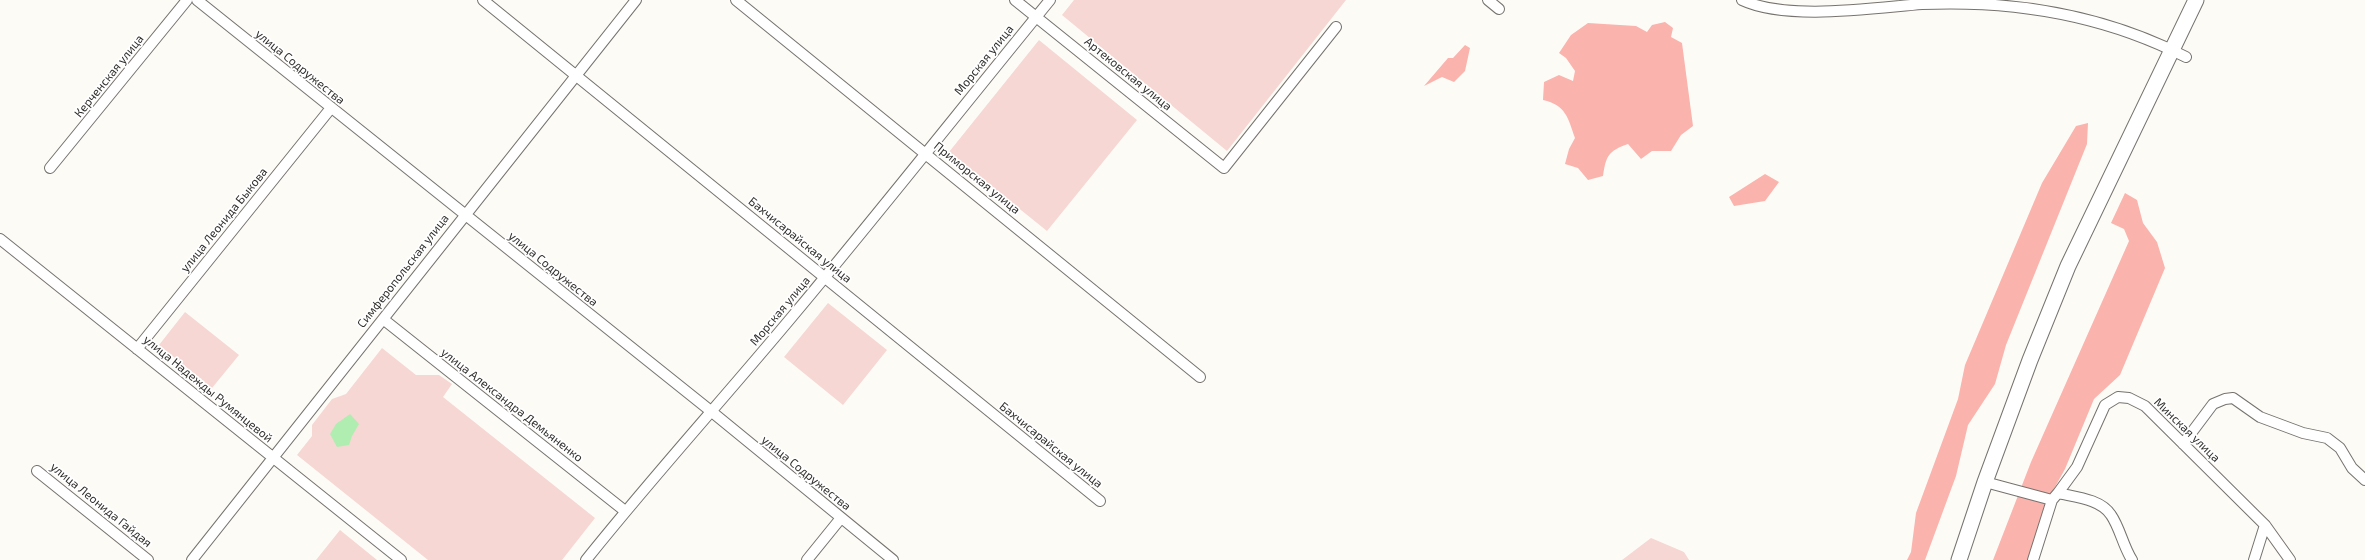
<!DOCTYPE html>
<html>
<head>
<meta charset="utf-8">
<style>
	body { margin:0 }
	canvas { display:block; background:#fdfbf6 }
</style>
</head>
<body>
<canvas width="2365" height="560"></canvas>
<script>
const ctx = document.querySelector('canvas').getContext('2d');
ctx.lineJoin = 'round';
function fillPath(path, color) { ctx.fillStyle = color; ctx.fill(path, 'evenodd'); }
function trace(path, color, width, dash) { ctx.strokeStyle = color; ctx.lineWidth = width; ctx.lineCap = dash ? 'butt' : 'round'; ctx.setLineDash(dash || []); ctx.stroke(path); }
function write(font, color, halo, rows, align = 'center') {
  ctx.font = font + ' "Exo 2",sans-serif'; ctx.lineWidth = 3.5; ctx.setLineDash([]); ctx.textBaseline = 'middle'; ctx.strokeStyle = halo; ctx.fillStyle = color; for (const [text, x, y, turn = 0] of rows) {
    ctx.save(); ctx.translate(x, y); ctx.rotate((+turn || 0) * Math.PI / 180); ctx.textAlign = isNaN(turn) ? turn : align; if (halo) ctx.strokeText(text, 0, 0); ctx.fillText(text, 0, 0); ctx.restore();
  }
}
fillPath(new Path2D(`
	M1074 0H1346L1227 151 1062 15Z
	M1039 40 1137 120 1047 231 949 152Z
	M828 303 887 350 843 405 784 357Z
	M185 312 239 355 212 388 159 345Z
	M382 348 416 375H439L452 384 443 397 595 518 562 560H428L297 455 312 436V425L332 399 346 394Z
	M340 530 377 560H316Z
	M1651 538 1684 552 1689 560H1622Z`), '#f6d7d3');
fillPath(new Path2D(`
	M1665 22 1673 28 1671 37 1682 43 1693 126 1681 135 1671 151H1652L1641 159 1628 144C1608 151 1606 156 1603 176L1588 180 1578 168 1565 164 1569 149 1575 138C1568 118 1566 105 1543 100L1544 82 1559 75 1573 81 1575 71 1566 58 1559 53 1571 35 1588 23 1636 26 1647 32 1652 25Z
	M1465 45 1470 48 1465 71 1454 82 1442 77 1424 86 1448 58H1453Z
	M2088 123 2087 144 2006 345 1995 384 1968 425 1956 476 1925 560H1907L1911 552 1916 513 1958 399 1965 365 2042 183 2076 126Z
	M1765 174 1779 182 1765 201 1734 206 1729 197Z
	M2125 193 2137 200 2143 223 2157 242 2165 268 2120 375 2094 399 2065 469 2044 507 2028 560H1993L2031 462 2129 241 2124 229 2111 223Z`), '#fbb3ad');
fillPath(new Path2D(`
	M350 414 359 424 352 436 349 445 337 447 330 434 336 424Z`), '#afeeb0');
const minor = new Path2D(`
	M197 0 712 412 893 560
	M483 0 1100 501
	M736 0 1200 377
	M1015 0 1224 168 1336 27
	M1488 0 1499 9
	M1742 0C1787 21 1873 8 1922 4 2015 0 2104 15 2186 57
	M50 168 187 0
	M0 239 401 560
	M383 319 625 511
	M137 349 331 108
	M2183 444 2213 404 2225 399 2233 398 2260 417 2303 433 2327 438 2340 448 2352 468 2365 480
	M37 471 148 560
	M1985 482 2052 500 2058 493C2075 497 2101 499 2111 515 2120 528 2123 546 2132 560
	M2058 493 2077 467 2105 405 2118 397 2129 398 2145 406 2265 525 2290 560
	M192 560 636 0
	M586 560C654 475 727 395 796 312 882 209 965 104 1050 0
	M807 560 841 518
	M2033 560 2052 500
	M2254 560 2265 525`);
const primary = new Path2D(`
	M1959 560 1985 482 2030 360 2068 266 2196 0`);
trace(minor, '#76736f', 12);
trace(primary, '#76736f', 17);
trace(minor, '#fff', 10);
trace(primary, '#fff', 15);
write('12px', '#31302e', '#fff', [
	["Морская улица",984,60,-51],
	["улица Содружества",300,67,39],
	["Артековская улица",1128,74,39],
	["Керченская улица",109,76,-51],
	["Приморская улица",977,178,39],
	["улица Леонида Быкова",224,220,-51],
	["Бахчисарайская улица",800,240,39],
	["улица Содружества",553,269,39],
	["Симферопольская улица",403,271,-52],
	["Морская улица",780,311,-50],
	["улица Надежды Румянцевой",208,389,39],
	["улица Александра Демьяненко",512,405,38],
	["Минская улица",2187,430,44],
	["Бахчисарайская улица",1051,445,39],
	["улица Содружества",806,473,39],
	["улица Леонида Гайдая",101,505,39]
]);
</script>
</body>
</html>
